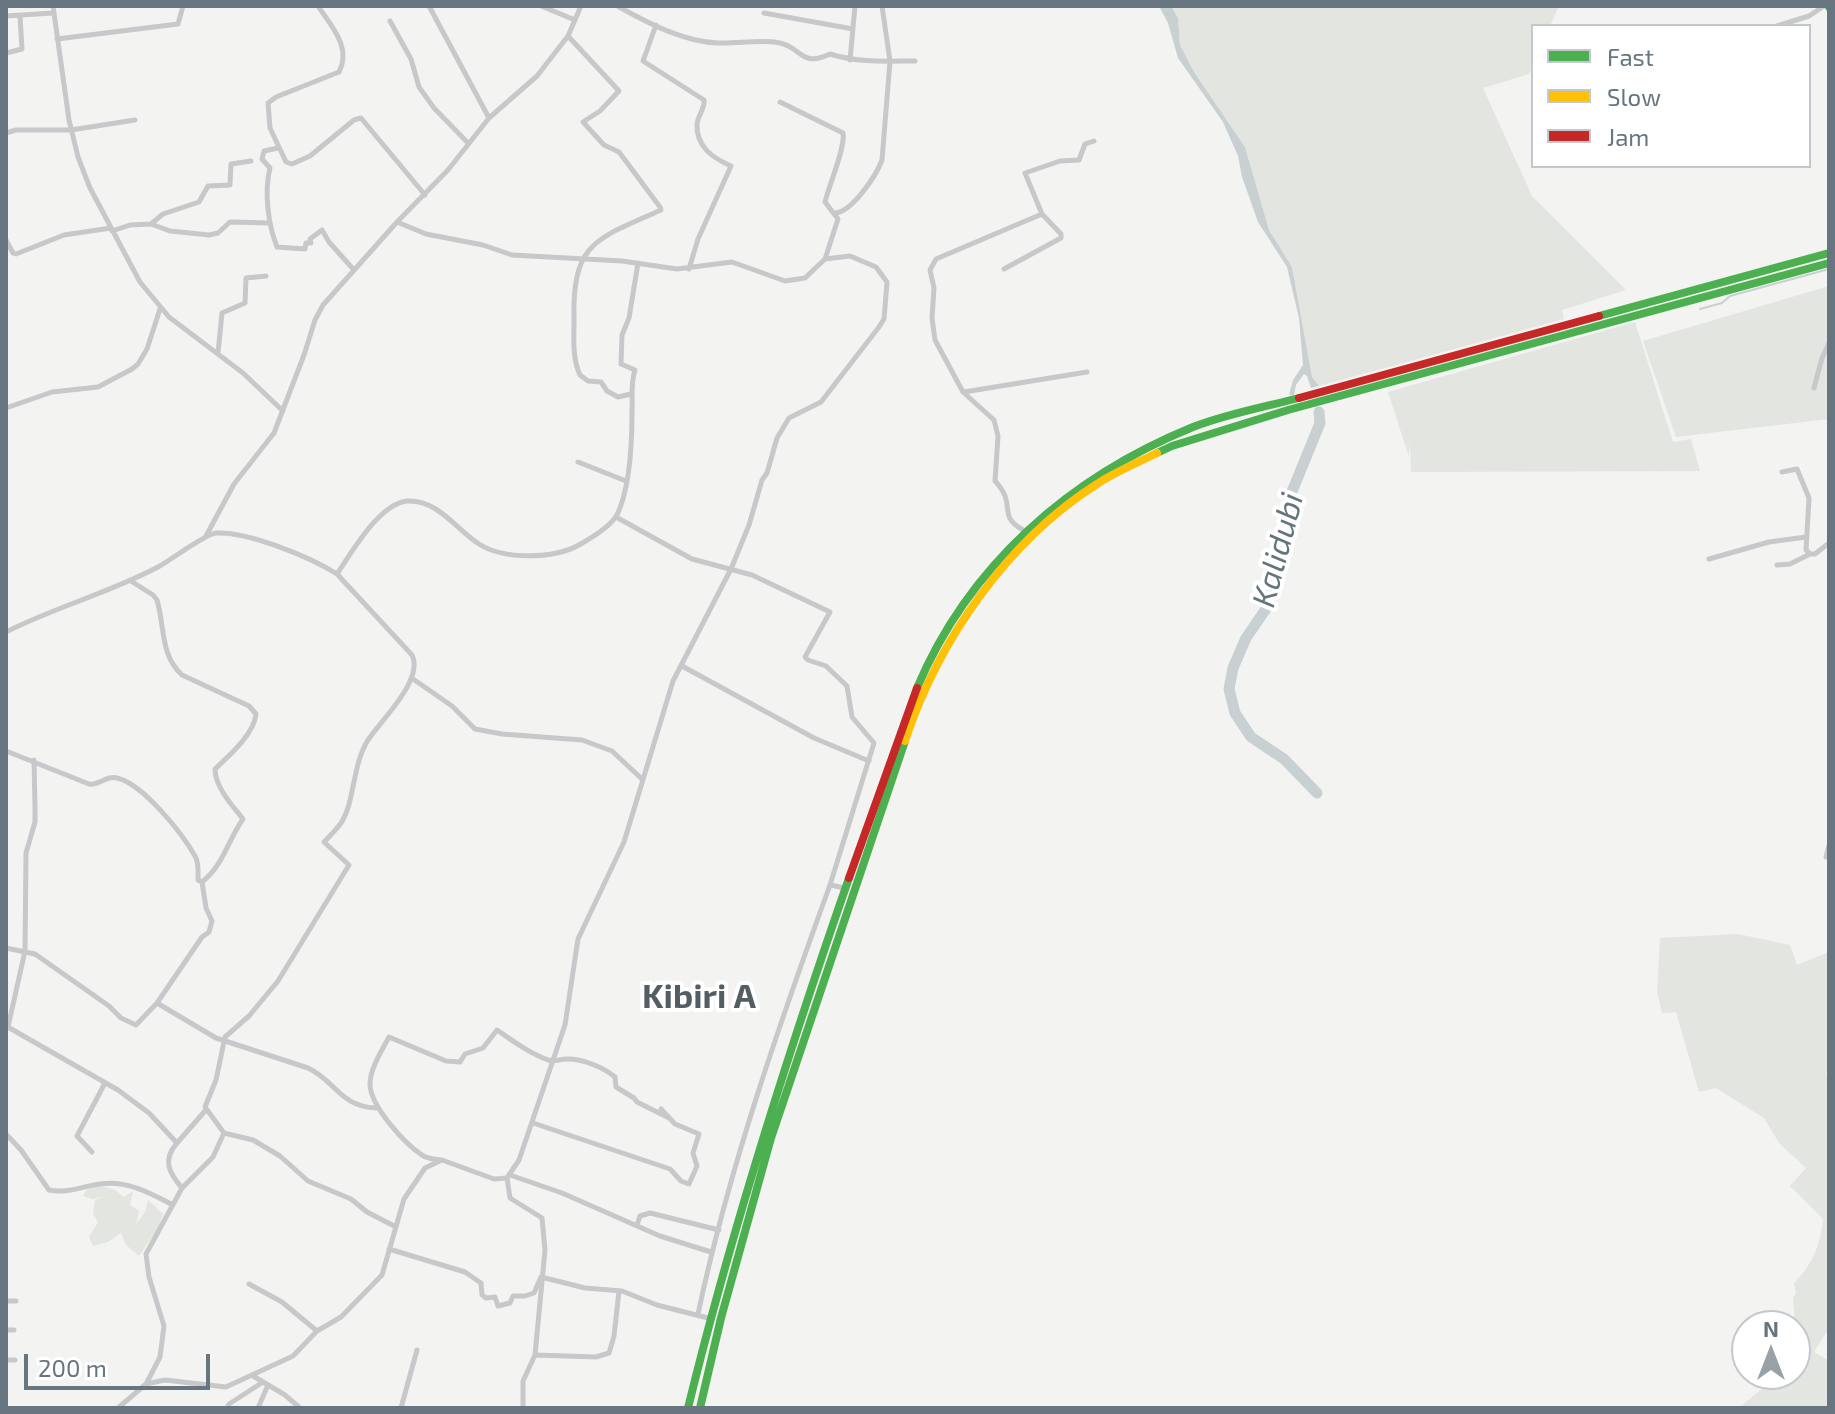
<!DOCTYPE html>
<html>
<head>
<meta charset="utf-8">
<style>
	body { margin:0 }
	#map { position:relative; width:1835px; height:1414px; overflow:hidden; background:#f3f3f2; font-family:"Exo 2",sans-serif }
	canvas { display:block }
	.frame { position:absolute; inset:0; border:8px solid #66757f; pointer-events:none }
	.legend { position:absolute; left:1531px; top:24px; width:280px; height:144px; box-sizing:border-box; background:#fff; border:2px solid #c2c8cc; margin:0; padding:10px 14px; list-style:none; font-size:24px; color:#66757f }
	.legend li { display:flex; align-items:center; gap:16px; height:40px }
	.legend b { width:40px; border:2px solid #c2c8cc }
	.north { position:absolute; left:1731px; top:1310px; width:80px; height:80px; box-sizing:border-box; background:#fff; border:2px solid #c2c8cc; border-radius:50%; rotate:0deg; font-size:22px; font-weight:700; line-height:32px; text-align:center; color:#66757f }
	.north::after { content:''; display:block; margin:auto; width:28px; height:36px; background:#97a1a7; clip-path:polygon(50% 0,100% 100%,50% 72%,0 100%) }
	.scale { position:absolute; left:24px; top:1354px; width:186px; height:36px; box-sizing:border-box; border:4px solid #66757f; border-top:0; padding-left:10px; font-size:24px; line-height:28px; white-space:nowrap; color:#66757f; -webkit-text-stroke:6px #fff; paint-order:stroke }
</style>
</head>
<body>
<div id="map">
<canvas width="1835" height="1414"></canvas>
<div class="frame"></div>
<ul class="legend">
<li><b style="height:10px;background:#4caf50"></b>Fast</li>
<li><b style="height:10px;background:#ffc107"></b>Slow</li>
<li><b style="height:10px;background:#c62828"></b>Jam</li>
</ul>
<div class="north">N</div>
<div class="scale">200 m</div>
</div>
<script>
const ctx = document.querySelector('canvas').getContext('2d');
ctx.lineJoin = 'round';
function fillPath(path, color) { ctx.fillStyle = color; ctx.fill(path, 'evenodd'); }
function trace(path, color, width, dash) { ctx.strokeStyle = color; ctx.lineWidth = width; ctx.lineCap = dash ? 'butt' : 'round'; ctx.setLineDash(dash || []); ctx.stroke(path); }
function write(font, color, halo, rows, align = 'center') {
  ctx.font = font + ' "Exo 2",sans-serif'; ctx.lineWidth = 8; ctx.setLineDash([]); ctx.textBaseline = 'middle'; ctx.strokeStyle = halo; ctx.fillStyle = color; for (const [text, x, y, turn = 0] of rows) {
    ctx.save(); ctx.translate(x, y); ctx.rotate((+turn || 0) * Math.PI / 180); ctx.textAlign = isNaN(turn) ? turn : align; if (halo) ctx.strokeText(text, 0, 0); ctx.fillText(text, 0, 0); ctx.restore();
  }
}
fillPath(new Path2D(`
	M1171 6H1559L1550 26H1533V65L1529 74 1483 88 1532 196 1626 290 1562 310 1564 319 1319 386 1312 377 1292 267 1269 230 1245 147 1194 72 1180 45 1178 18Z
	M1829 286V419L1676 437 1643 341Z
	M1635 322 1673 442 1691 439 1700 471 1411 472 1410 442 1409 457 1388 392Z
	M1738 934 1790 945 1797 965 1829 952V1066L1826 1074 1829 1081V1328L1814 1352 1829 1361V1408H1739L1780 1374H1795V1361L1798 1358 1793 1298 1796 1293 1794 1283C1812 1266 1821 1244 1823 1219L1790 1186 1806 1168 1779 1143 1764 1118 1716 1088 1699 1092 1676 1012 1662 1013 1657 991 1660 938Z
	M102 1186 115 1190 124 1197 133 1191 130 1205 139 1211 136 1224 145 1212 148 1200 163 1214 158 1228 139 1256 126 1245 121 1233 108 1242 93 1246 89 1237 98 1222 93 1214 95 1200 103 1197 92 1199 83 1196 87 1189Z`), '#e3e5e0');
fillPath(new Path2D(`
	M1159 6H1171L1178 18 1180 45 1194 72 1245 147 1269 230 1292 267 1312 377 1319 386 1311 388 1307 376 1304 374 1296 385 1294 395H1289L1293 380 1303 365 1299 318 1287 267 1258 222 1242 177 1238 156 1223 122 1178 58 1168 23Z`), '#c8d0d2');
trace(new Path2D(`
	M1700 309 1722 303 1730 296 1829 269`), '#c8d0d2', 2);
trace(new Path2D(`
	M1317 793 1284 759 1251 737 1235 713 1229 689 1233 668 1246 638 1268 606 1286 531 1289 499 1320 423 1319 412`), '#c8d0d2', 11);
trace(new Path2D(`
	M53 6 69 120 78 157 90 188 140 282 169 317 243 373 283 411
	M318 6C331 26 352 47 339 72L276 97 268 103 270 128 286 162 292 164 310 156 354 120 361 118 425 195
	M429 6 489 118
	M541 6 575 20
	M619 7C648 23 684 42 718 43 738 44 760 39 780 43 801 47 801 68 830 54 859 63 886 61 915 61
	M764 13 853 29
	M6 16 53 13
	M390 21 411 59 419 87 434 108 468 143
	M656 25 643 61 704 100C705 109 698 115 697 124 696 147 713 158 731 166L698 239 689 269
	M1777 26 1809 16 1824 6
	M568 36 619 91 600 111 583 122 604 145 619 152 660 207 661 210C597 239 572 241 574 320 574 338 572 358 580 375L588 381 601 382 607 391 618 397 631 394
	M57 39 178 24 183 6
	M6 53 22 49 20 16
	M850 60 855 6
	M780 102 843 133C846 146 829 185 825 202L838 219 825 259
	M6 133 16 130H71L135 120
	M278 148 264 151 262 159 270 168C264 192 268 224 277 247L305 249 306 243H311L310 239 322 230 329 242 354 270
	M835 213C852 212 876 176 882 160L890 61 882 6
	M151 224 163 214 199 202 208 186 230 185 231 164 251 161
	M112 231 130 225 151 224 170 231 209 235 218 233 230 222 270 223
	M6 240 13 253 16 254 64 235 111 228
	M1004 269 1061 238V234L1042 214 1025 173 1060 161 1079 160 1085 144 1094 141
	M218 353 222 313 245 303 246 278 266 276
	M1814 388 1822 358 1829 343
	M964 392 1087 372
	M6 408 52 392 98 387 132 369 138 364 147 349 160 309
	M578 462 626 481
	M1782 472 1797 469 1809 498 1806 550 1810 554H1815L1829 543
	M616 517 692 559 752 575 830 612 805 657 808 660 826 666 847 686 852 717 874 743 830 885 845 888
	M1023 530C996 515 1018 505 995 481L998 436 994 420 963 392 935 340 932 318 934 288 930 270 936 259 1042 214
	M206 536 234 484 274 433 304 355 315 320 323 305 397 222 448 170 489 118 537 76 568 36 581 6
	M1709 559 1769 542 1806 537
	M1777 565 1790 564 1810 554
	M337 574C352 552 379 504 407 501 437 499 456 529 479 544 504 560 554 559 579 545 591 538 610 527 617 515 630 488 632 442 632 412 633 398 630 385 635 370L621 364 622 335 629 318 638 263
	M131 581 153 595 157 600C165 627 160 655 182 675L249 706 256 714C254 734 230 755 215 769 215 787 232 805 243 819 228 840 223 866 202 882
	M6 632C55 607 109 593 158 567 171 560 205 534 216 533 247 531 310 557 337 574L412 655C424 680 382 719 368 740 352 765 355 802 341 823 336 830 330 836 324 842L349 865 278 981 249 1016 225 1037 216 1080 205 1107 224 1133 253 1140 280 1156 308 1181 351 1199 367 1212 394 1226
	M682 666 814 738 869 761
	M413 679 452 706 475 729 502 734 582 740 612 751 643 780
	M6 751 89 784C100 786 106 775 117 778 143 784 182 833 195 856 199 862 198 872 198 880L202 882 206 908 212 921 209 932 202 937 157 1003 136 1025 121 1018 109 1006 35 954 6 948
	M1826 857 1829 845
	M157 1003 216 1038 308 1068C336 1081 339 1106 376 1108
	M6 1026 118 1090 149 1113 177 1143C162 1160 169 1173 182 1188L146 1254 149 1277 164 1326 160 1357 146 1384 118 1408
	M8 1027 25 951 26 853 35 822V807L34 760
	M533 1123 670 1169 681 1181 689 1184 697 1166 693 1153 699 1134 675 1124 661 1109
	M6 1134 21 1150 49 1190C66 1194 83 1186 100 1184 127 1180 150 1193 173 1205
	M177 1143 205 1111
	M92 1152 77 1136 105 1083
	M441 1160C435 1159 427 1159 422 1155 405 1144 370 1106 370 1084 370 1069 382 1050 389 1037L446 1061 460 1062 465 1054 483 1048 497 1030C513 1041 529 1053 548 1060 555 1062 559 1059 567 1059 583 1059 603 1067 615 1077L616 1087 634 1098 637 1102 669 1118
	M510 1175 562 1193 660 1236 711 1252
	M507 1178 510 1198 542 1218 545 1250 535 1355 523 1381V1408
	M182 1188 213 1157 224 1133
	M637 1225 640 1216 650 1213 719 1230
	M389 1249 465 1272 481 1283 482 1295 486 1298 495 1297 498 1306 510 1303 513 1296H525L534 1293 541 1277 585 1288 622 1291 657 1305 708 1318
	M249 1284 282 1302 317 1331
	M6 1301H16
	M698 1314C729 1168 779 1025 830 885
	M6 1330H14
	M535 1355 596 1357 609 1353 614 1336 619 1291
	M6 1360H15
	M253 1376 285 1395 300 1408
	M146 1384 165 1380 226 1387 293 1356 317 1331 341 1317 382 1275 404 1199 425 1168 442 1160 494 1179 507 1178 519 1160 565 1025 578 939 624 842 673 681 731 569 749 525 762 480 767 473 777 438 789 418 821 402 879 327 884 319 887 282 876 267 850 256 825 259 805 278 785 281 732 262 677 269 622 261 512 255 483 245 426 234 397 222
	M227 1408 229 1404 263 1382
	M258 1408 268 1385
	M401 1408 417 1350`), '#c7c8c9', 5);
trace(new Path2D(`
	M1829 6V7
	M1599 316 1829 253
	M1157 453 1172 446 1288 410 1829 263
	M917 688C969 565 1070 477 1193 427 1226 414 1264 407 1299 398
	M688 1408C732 1228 788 1053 849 878
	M700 1408 721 1318 771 1138 905 741`), '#4caf50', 8);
trace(new Path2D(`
	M905 741C938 641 1007 541 1097 484 1115 472 1137 463 1157 453`), '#ffc107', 8);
trace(new Path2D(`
	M1299 398 1599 316
	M849 878 917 688`), '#c62828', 8);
write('italic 32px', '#62767c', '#fff', [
	["Kalidubi",1278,550,-75]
]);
write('bold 34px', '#535e64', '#fff', [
	["Kibiri A",699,997]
]);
</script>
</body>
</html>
